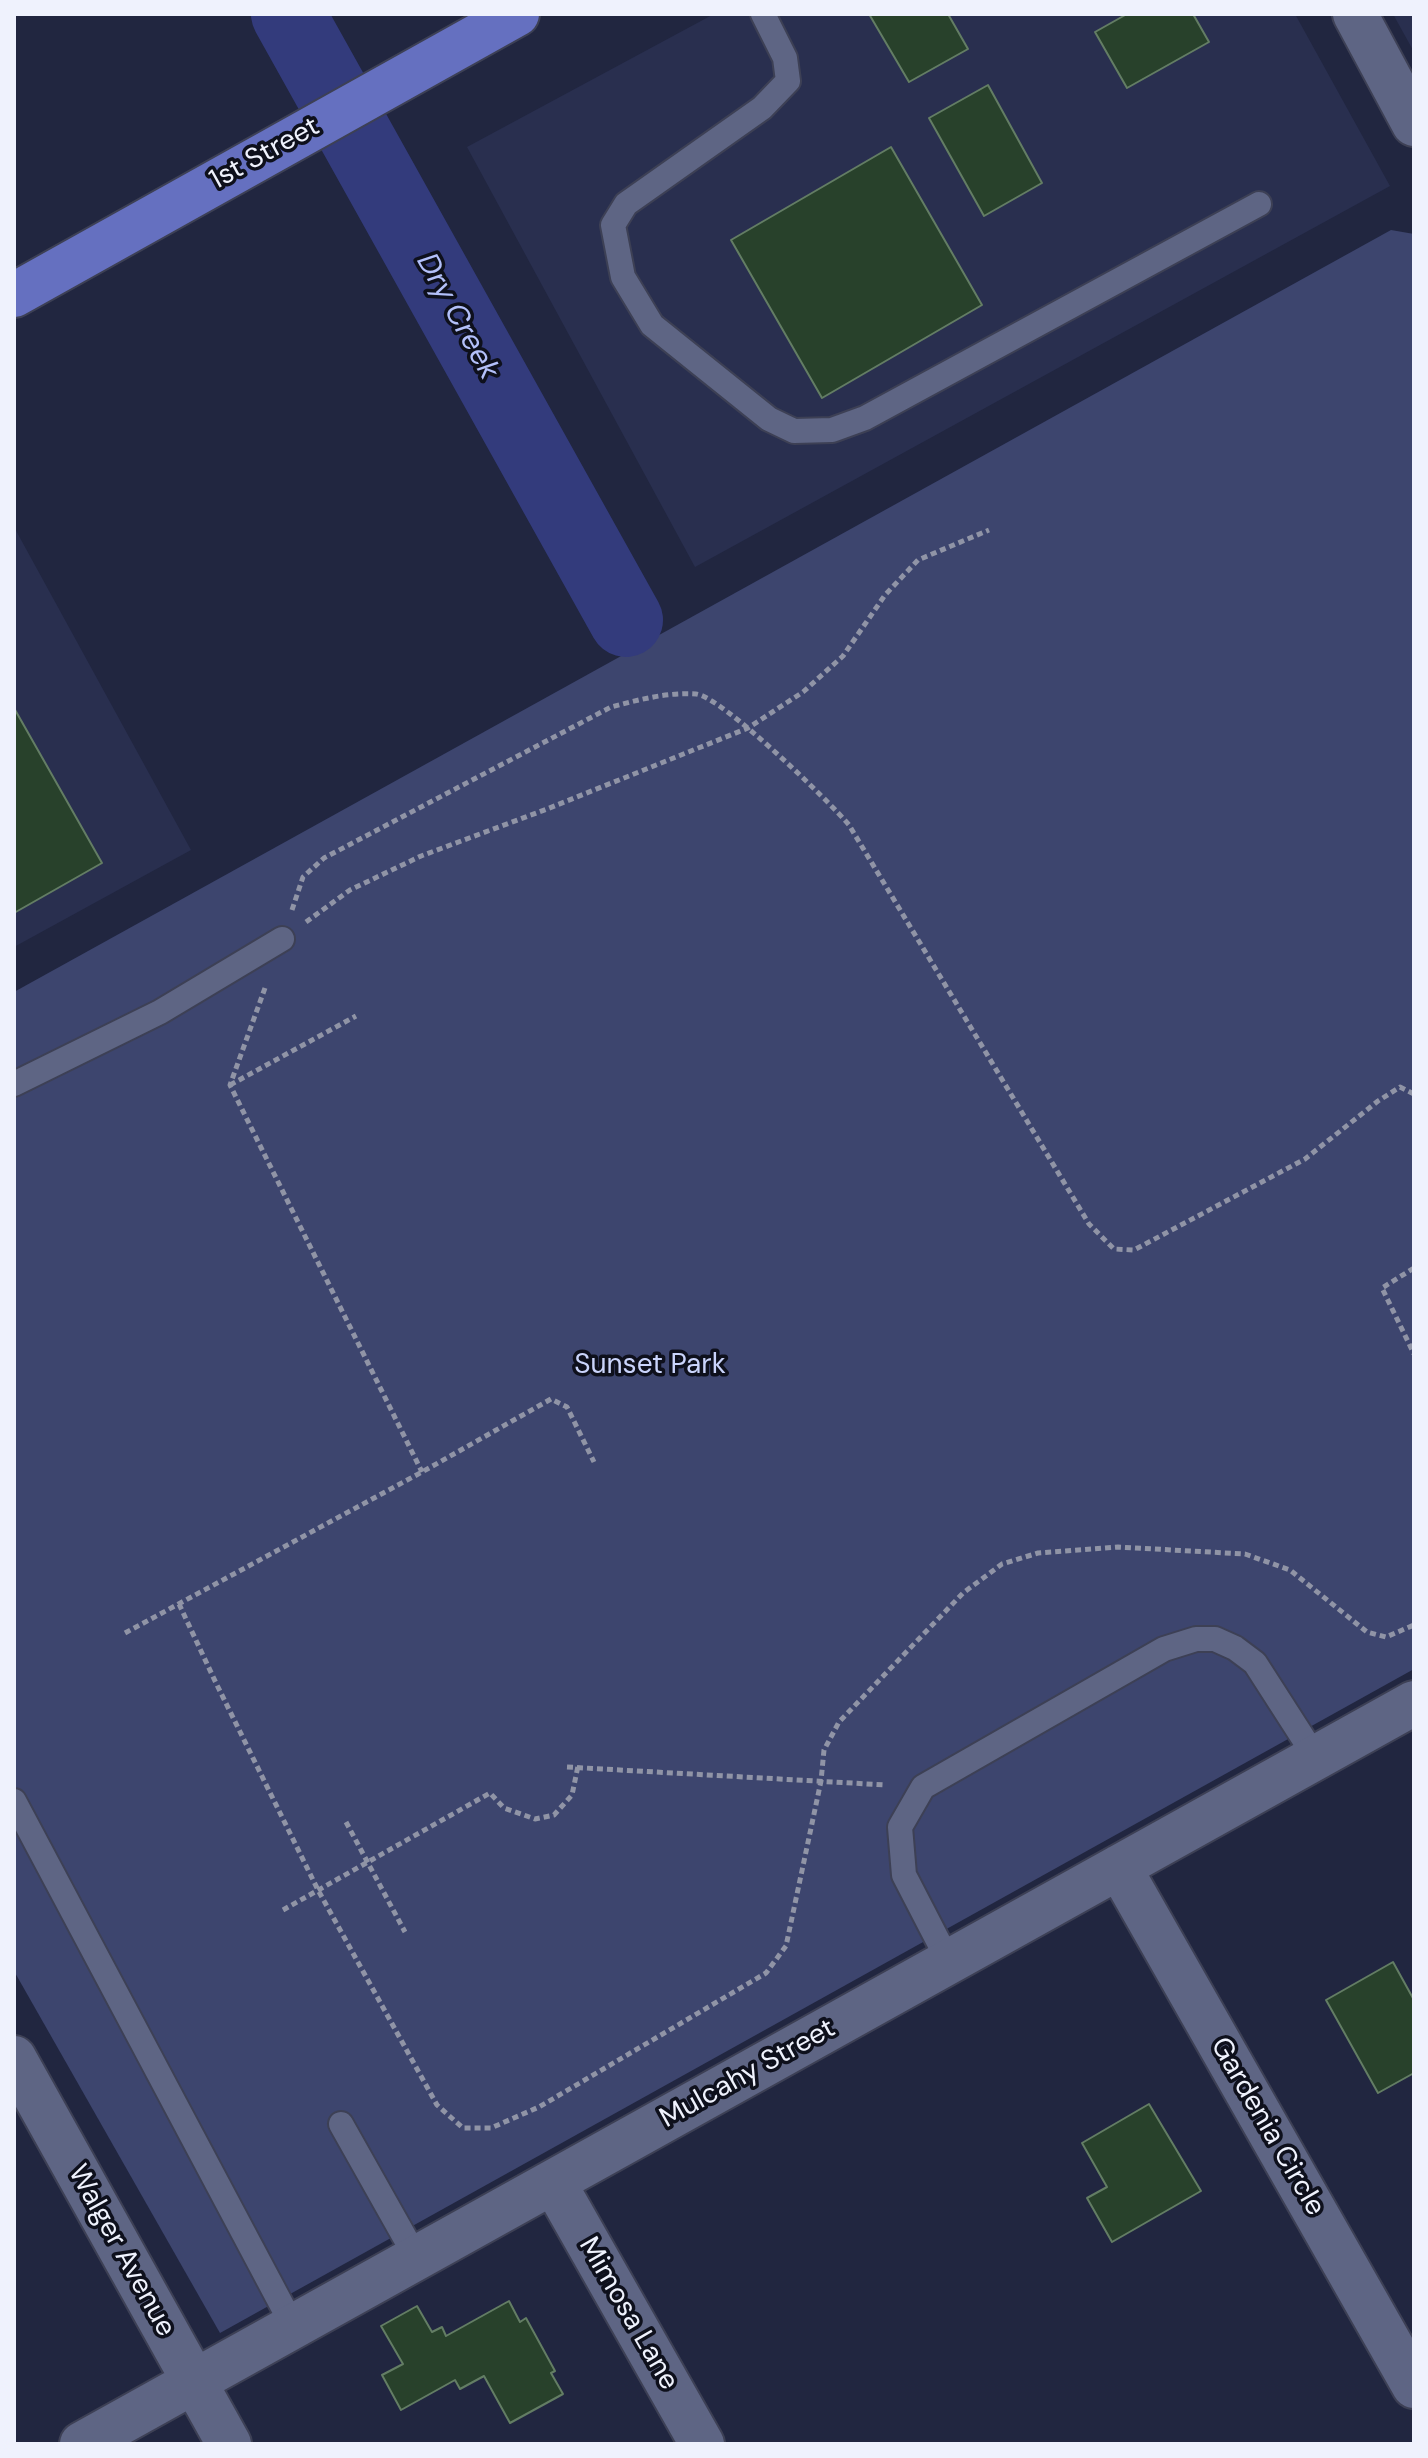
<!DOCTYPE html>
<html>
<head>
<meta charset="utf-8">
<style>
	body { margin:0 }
	#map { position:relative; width:1428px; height:2458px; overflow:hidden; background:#212640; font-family:"DM Sans",sans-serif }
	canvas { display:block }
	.frame { position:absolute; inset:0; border:16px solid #eff2fd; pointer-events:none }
</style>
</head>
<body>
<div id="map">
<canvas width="1428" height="2458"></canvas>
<div class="frame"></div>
</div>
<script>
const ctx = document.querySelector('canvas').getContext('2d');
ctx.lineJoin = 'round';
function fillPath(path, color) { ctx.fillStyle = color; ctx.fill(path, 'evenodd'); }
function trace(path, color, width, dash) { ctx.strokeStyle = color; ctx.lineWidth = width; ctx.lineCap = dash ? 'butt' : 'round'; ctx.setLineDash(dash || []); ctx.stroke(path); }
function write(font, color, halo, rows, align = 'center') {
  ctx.font = font + ' "DM Sans",sans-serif'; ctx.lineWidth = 7; ctx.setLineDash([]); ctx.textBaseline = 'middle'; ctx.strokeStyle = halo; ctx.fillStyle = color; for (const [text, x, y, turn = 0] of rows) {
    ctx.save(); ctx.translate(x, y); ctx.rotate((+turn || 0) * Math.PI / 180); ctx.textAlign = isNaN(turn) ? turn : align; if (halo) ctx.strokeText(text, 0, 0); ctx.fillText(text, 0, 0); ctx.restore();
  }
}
fillPath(new Path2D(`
	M714 14H1295L1390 186 695 567 467 147Z
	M1393 14H1414V52Z
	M14 527 191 850 14 947Z`), '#292f4f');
fillPath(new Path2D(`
	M1391 230 1414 234V1669L220 2333 14 1971V992Z`), '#3d456e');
trace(new Path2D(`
	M288 14 626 620`), '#333b7c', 74);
const building = new Path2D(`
	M869 14H948L968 49 909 82Z
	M1127 14H1193L1209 42 1127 88 1095 32Z
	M988 85 1042 183 984 216 929 118Z
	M891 147 982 305 822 398 731 240Z
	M14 708 102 863 14 913Z
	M1393 1962 1414 2000V2073L1378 2093 1326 2000Z
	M1149 2104 1201 2191 1112 2242 1087 2198 1107 2187 1082 2143Z
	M509 2301 520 2322 526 2318 555 2371 551 2373 563 2394 510 2423 484 2376 460 2389 455 2380 401 2410 382 2375 403 2364 381 2326 417 2306 432 2332 442 2327 446 2336Z`);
fillPath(building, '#28412b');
trace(building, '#637d64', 2);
const service = new Path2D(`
	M763 14 785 58 788 81 762 108 626 204 613 225 623 277 652 325 769 419 794 431 832 430 865 418 1259 204
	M14 1084 160 1012 282 939
	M14 1801 294 2328
	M949 1962 904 1875 900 1827 923 1787 1164 1649 1196 1639H1215L1235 1648 1255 1663 1316 1758
	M341 2124 417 2259`);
const minor = new Path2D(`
	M1355 14 1414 124
	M1119 1867 1414 2386
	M14 2058 229 2444
	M554 2183 702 2444
	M82 2444 1414 1703`);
const primary = new Path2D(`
	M14 295 517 14`);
trace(service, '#3d4055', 28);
trace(minor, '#3d4055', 48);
trace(primary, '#3d4055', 48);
trace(new Path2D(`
	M292 910 303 877 324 858 611 707C638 700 667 692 696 694 721 696 830 802 849 825L1089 1224 1114 1249 1134 1250 1305 1159 1378 1101 1400 1087 1414 1094
	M306 922 350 890 421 856 547 809 748 728 803 692 843 656 885 595 918 560 989 530
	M265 988 230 1085 422 1472
	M230 1085 356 1016
	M1414 1268 1382 1288 1414 1354
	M179 1604 216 1683 318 1890 437 2105 463 2128H491L539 2107 766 1973 786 1946 821 1781 824 1750 839 1722 963 1593 1002 1564 1038 1553 1118 1547 1245 1554 1290 1570 1367 1632 1386 1637 1414 1625
	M125 1633 422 1472 551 1399 567 1407 594 1462
	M567 1767 886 1785
	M346 1822 405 1932
	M283 1910 490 1793 504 1808 535 1819 554 1815 572 1795 578 1766`), '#9094a6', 5, [6, 4]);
trace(service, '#5e6584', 24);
trace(minor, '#5e6584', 44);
trace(primary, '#6570c0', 44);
write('28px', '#eff2fd', '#0e101c', [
	["1st Street",265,154,-29],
	["Mulcahy Street",748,2074,-29],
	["Gardenia Circle",1267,2127,60],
	["Walger Avenue",121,2251,61],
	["Mimosa Lane",628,2314,60]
]);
write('28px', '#cad4fb', '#0e101c', [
	["Sunset Park",650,1366]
]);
write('italic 30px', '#b3c0fa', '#0e101c', [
	["Dry Creek",457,317,61]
]);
</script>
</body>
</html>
